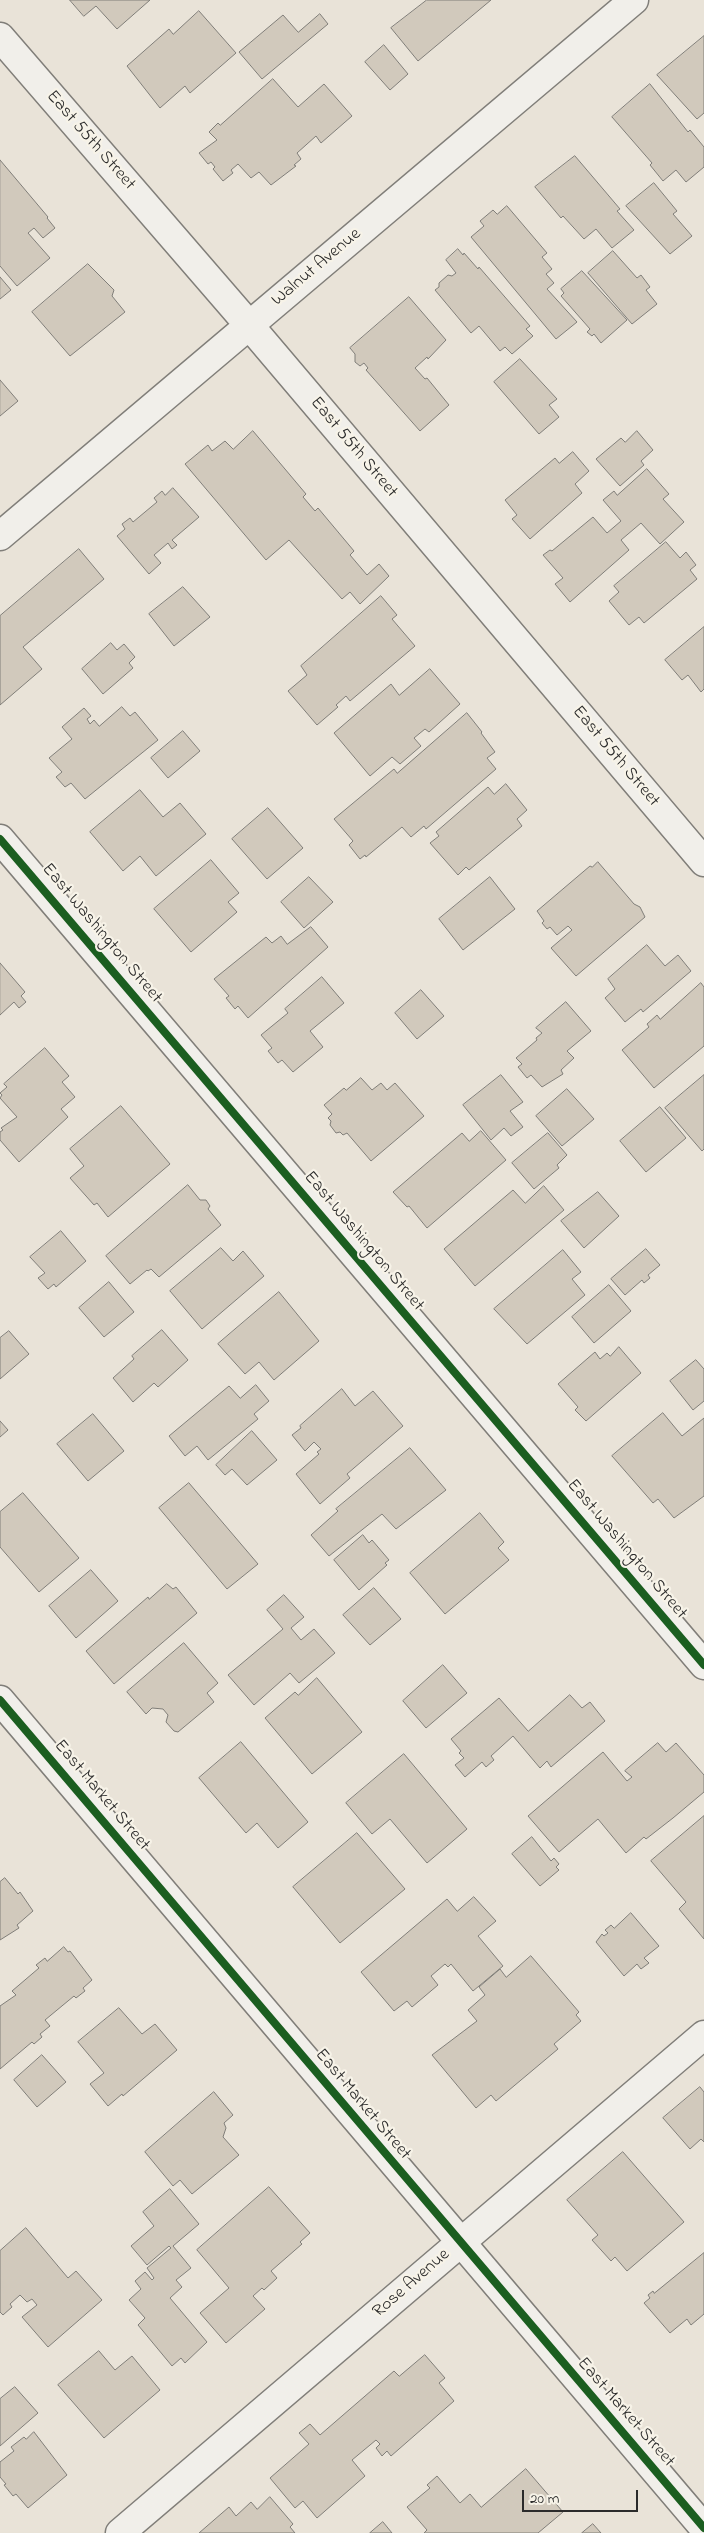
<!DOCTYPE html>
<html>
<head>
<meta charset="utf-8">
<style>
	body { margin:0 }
	#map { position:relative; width:704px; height:2533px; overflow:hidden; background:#e9e3d8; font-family:"Indie Flower",sans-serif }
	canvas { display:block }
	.scale { position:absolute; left:522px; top:2490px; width:116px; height:22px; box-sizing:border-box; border:2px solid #2b2b2b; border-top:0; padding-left:6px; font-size:15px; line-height:18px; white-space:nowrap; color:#2b2b2b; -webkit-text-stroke:4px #f7f3e8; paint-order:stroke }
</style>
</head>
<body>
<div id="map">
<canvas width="704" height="2533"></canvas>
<div class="scale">20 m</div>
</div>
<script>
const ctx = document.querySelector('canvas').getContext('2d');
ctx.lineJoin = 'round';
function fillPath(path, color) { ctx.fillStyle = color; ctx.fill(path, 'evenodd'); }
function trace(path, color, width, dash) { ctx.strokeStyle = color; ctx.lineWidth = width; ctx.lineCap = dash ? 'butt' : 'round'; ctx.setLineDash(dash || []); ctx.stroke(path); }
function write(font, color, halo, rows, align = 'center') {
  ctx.font = font + ' "Indie Flower",sans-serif'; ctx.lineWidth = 4.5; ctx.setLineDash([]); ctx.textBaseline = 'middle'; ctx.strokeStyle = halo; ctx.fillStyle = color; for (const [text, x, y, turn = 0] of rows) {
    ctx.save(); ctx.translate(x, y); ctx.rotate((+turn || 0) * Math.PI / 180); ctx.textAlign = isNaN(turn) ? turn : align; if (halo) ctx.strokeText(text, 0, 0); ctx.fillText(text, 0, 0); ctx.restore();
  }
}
const building = new Path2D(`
	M70 0H150L117 29 96 6 84 16Z
	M427 0H491L418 61 391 28Z
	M199 11 236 53 190 93 185 86 160 108 127 66 169 29 173 34Z
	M320 14 328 24 262 79 239 52 283 15 298 32Z
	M704 36V113L697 119 657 75Z
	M384 45 408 74 390 90 365 62Z
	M273 79 298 107 324 84 352 116 321 143 316 136 297 153 301 159 294 165 296 166 271 185 259 172 251 178 238 164 231 170 233 173 223 181 213 169 215 167 211 162 208 164 199 153 217 140 209 132 218 123 220 125Z
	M650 84 688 132 690 130 704 147V167L686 182 676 170 663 181 650 165 652 163 612 117Z
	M575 156 620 209 617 211 634 230 612 248 596 229 584 239 563 216 561 218 535 187Z
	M0 160 48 217 47 218 55 228 43 238 34 228 28 233 50 258 17 286 0 266Z
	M654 183 677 211 673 214 692 236 670 254 626 206Z
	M507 206 547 253 542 257 552 269 546 274 554 283 547 289 577 322 556 339 471 237 484 226 480 221 493 210 497 214Z
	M458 249 463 255 464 253 478 269 479 267 530 326 526 329 533 336 512 354 505 347 500 351 479 326 471 333 435 290 439 287V283L448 275 452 276 456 273 446 260Z
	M613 251 637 278 641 275 650 287 646 290 657 304 632 324 588 273Z
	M88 264 114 290 112 296 125 312 70 356 32 312Z
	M582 271 627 320 601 343 594 334 592 336 587 332 590 329 561 296 564 293 561 289Z
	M0 277 11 290 0 299Z
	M409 297 446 340 428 359 427 357 415 368 425 379 427 378 449 405 420 431 366 370 368 368 364 363 360 366 355 362V354L350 348Z
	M520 359 557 399 549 405 559 417 539 434 494 382Z
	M0 380 18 401 0 416Z
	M253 431 306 494 303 497 315 511 318 508 354 551 350 555 367 575 379 564 389 576 360 604 350 592 342 599 289 540 266 560 185 464 208 445 212 451 225 441 233 449Z
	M637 431 653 450 641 461 644 465 620 486 596 459 621 438 625 442Z
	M573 452 589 471 575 484 582 493 530 539 512 519 517 515 505 500 555 458 559 463Z
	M647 469 669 494 663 499 684 522 660 544 641 523 621 540 629 550 570 602 555 584 563 578 543 555 550 550 552 551 593 517 607 533 621 521 603 500 614 491 617 495Z
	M173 488 199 517 172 540 177 545 172 549 168 543 154 555 161 563 149 574 117 536 125 529 122 524 130 518 133 522 157 502 154 498 162 491 165 495Z
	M666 542 680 558 686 552 696 565 690 570 697 579 644 623 639 617 629 625 609 601 619 592 614 586Z
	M79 549 104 579 23 647 42 669 0 705V616Z
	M183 587 210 617 174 646 149 614Z
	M381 596 397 615 392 619 415 646 350 701 346 696 336 705 338 707 317 725 288 691 307 675 301 666Z
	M704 627V689L701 692 688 675 682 680 665 660Z
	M111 643 117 650 124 644 135 657 129 663 133 668 103 694 82 669Z
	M430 669 460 704 429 732 425 729 414 738 421 746 400 764 392 757 370 776 334 733 391 684 399 695Z
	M122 707 130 716 135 712 158 740 85 799 71 783 65 787 56 777 62 772 49 758 72 739 62 727 84 708 91 716 87 719 90 724 94 720 99 726Z
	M467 713 482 732 481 733 495 752 487 758 496 769 426 829 424 826 411 837 402 827 366 857 365 855 360 859 349 845 353 841 334 819 394 769 397 773Z
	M183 731 200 751 168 778 151 758Z
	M506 784 527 810 517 819 522 826 469 870 466 867 458 875 430 843 439 836 436 832 488 787 494 794Z
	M140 790 163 817 180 803 206 834 156 876 140 856 123 871 90 832Z
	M268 808 303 848 267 879 232 839Z
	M211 860 239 893 228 902 237 912 191 952 154 909Z
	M598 862 634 904 640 907 645 917 576 976 551 948 572 930 568 926 557 935 550 927 547 929 542 923 544 921 537 911 590 866 592 867Z
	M309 877 333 902 304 928 281 902Z
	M490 877 515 909 463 950 439 919Z
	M311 927 328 947 248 1018 238 1006 235 1009 226 998 229 996 214 979 266 937 272 943 281 936 287 944Z
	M647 945 665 966 678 955 691 971 643 1012 641 1009 625 1022 605 998 615 989 608 979Z
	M0 963 25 992 21 996 26 1002 19 1008 14 1002 0 1015Z
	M322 977 344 1003 310 1031 323 1047 293 1072 282 1060 278 1063 268 1051 272 1048 261 1035 288 1013 285 1009Z
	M701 983 704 987V1046L654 1088 622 1050 649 1027 647 1024 657 1015 660 1019Z
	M421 990 444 1016 417 1039 395 1013Z
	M566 1002 591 1031 567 1051 574 1058 561 1070 563 1074 542 1087 531 1075 527 1078 518 1067 522 1064 516 1058 537 1040 536 1038 542 1033 536 1028Z
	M45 1048 69 1076 62 1082 75 1097 61 1109 68 1117 19 1162 0 1140V1132L3 1130 1 1128 17 1117 0 1098 2 1095 0 1093 7 1087 4 1084Z
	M501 1075 523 1102 510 1111 523 1127 511 1136 504 1128 491 1140 463 1105Z
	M704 1075V1149L702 1151 665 1108Z
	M361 1078 372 1090 381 1083 387 1090 395 1083 424 1116 371 1161 347 1133 343 1135 340 1132 336 1133 330 1125 331 1121 328 1118 332 1114 324 1105 344 1088 346 1090Z
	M567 1089 594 1119 562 1146 536 1116Z
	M121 1106 170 1164 108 1217 97 1203 94 1205 70 1178 84 1166 70 1149Z
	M660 1107 686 1138 646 1172 620 1141Z
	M481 1131 506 1160 427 1228 409 1206 407 1207 393 1192 462 1133 469 1141Z
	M548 1133 567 1155 557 1165 559 1168 534 1189 512 1163Z
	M188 1185 200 1200H206L210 1206 208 1209 221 1225 159 1277 151 1269 148 1271 147 1270 130 1284 106 1256Z
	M544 1186 564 1210 475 1286 444 1249 513 1190 525 1203Z
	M598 1192 619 1216 584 1248 561 1221Z
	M61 1231 86 1261 56 1287 54 1284 48 1289 38 1278 45 1273 30 1257Z
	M221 1248 233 1261 243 1251 264 1276 202 1329 170 1291Z
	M646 1249 660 1265 648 1275 650 1278 644 1283 642 1280 625 1295 611 1279Z
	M563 1250 581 1272 572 1279 585 1295 527 1344 494 1309Z
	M109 1282 134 1312 104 1337 79 1308Z
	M609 1285 631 1311 594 1343 572 1317Z
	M279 1292 319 1341 274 1380 259 1362 245 1374 218 1344Z
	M162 1330 188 1360 158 1387 154 1383 133 1402 113 1378 134 1359 132 1356Z
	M9 1331 29 1354 0 1379V1338Z
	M619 1347 641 1373 586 1421 575 1410 578 1407 558 1384 595 1352 600 1359 607 1353 610 1356Z
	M696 1360 704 1369V1401L693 1410 670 1381Z
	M256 1385 269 1401 254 1414 258 1419 208 1460 197 1446 185 1456 169 1436 229 1386 240 1398Z
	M342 1389 355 1406 373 1391 403 1426 347 1474 350 1478 320 1504 296 1474 319 1454 317 1452 321 1449 314 1442 305 1451 292 1435 301 1428 300 1426Z
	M663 1413 682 1436 704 1418V1496L674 1518 658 1499 653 1503 612 1456Z
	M93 1414 124 1451 88 1481 57 1444Z
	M0 1421 8 1430 0 1437Z
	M252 1431 277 1460 247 1485 232 1469 225 1475 216 1465Z
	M410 1448 446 1490 396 1529 382 1514 329 1556 311 1535 338 1511 336 1509Z
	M189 1483 258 1564 227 1589 159 1508Z
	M23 1493 79 1558 39 1592 0 1547V1512Z
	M480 1513 504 1542 498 1548 509 1560 445 1614 410 1573Z
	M363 1535 369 1543 372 1540 389 1560 385 1563 387 1565 359 1590 334 1560Z
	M91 1570 118 1601 76 1638 49 1606Z
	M167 1584 173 1589 176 1587 197 1613 114 1684 86 1651 148 1597 149 1599Z
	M374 1588 401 1619 370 1645 343 1615Z
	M284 1595 304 1617 291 1628 301 1640 314 1629 335 1653 299 1683 290 1673 254 1705 228 1675 283 1629 267 1610Z
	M184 1643 218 1683 207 1693 214 1702 178 1732 174 1731 166 1722 168 1715 163 1709 152 1708 146 1714 127 1692Z
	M443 1665 467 1693 426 1728 403 1701Z
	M317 1678 362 1732 312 1774 265 1718 295 1692 298 1695Z
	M570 1695 582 1708 590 1702 605 1721 551 1767 547 1761 540 1768 513 1736 491 1756 494 1760 486 1767 482 1762 465 1777 455 1765 464 1758 459 1753 461 1751 451 1739 499 1698 528 1731Z
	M241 1742 308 1822 278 1848 257 1823 246 1833 199 1778Z
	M658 1743 666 1752 676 1743 704 1775V1792L673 1818 646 1839 644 1837 626 1853 598 1819 559 1852 528 1816 603 1752 627 1781 632 1777 625 1771Z
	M404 1754 467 1829 427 1863 390 1819 372 1834 346 1803Z
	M704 1816V1939L679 1909 686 1902 651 1861Z
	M357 1833 405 1889 340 1943 293 1887Z
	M532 1837 551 1861 554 1858 559 1864 556 1867 559 1870 540 1886 512 1854Z
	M5 1878 18 1894 20 1892 33 1911 17 1925 19 1928 0 1940V1882Z
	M474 1897 496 1921 478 1936 503 1966 473 1991 451 1964 448 1967 445 1964 431 1976 438 1985 412 2007 407 2001 394 2011 361 1972 447 1899 457 1911Z
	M631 1913 659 1946 644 1958 649 1963 641 1969 637 1964 624 1976 596 1942 602 1934 604 1936 608 1933 605 1930 611 1925 614 1928Z
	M64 1947 68 1952 70 1951 92 1980 83 1988 85 1991 76 1998 74 1996 45 2020 50 2026 40 2034 42 2037 34 2044 32 2042 0 2069V2006L16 1995 12 1991 39 1968 36 1965 45 1958 47 1961Z
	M531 1956 579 2012 576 2015 581 2021 554 2044 558 2049 496 2101 491 2095 476 2108 432 2055 477 2021 468 2010 485 1995 479 1987 500 1969 506 1977Z
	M119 2008 142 2034 155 2024 177 2050 123 2096 122 2094 108 2106 90 2084 104 2073 78 2042Z
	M42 2055 66 2082 37 2107 14 2080Z
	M700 2087 704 2092V2142L701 2139 690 2149 663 2118Z
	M214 2092 233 2115 224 2123 226 2128 223 2137 239 2155 192 2194 180 2180 173 2186 145 2152Z
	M623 2152 684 2222 627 2271 615 2257 611 2261 592 2240 598 2235 567 2200Z
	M269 2187 310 2233 300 2242 302 2244 271 2271 277 2278 264 2290 262 2288 253 2296 265 2309 226 2343 200 2313 229 2288 197 2250Z
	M170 2189 199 2224 173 2246 191 2268 176 2280 182 2287 170 2298 207 2342 185 2363 181 2358 172 2366 138 2325 145 2318 129 2300 141 2289 135 2281 145 2272 152 2280 154 2278 147 2268 171 2248 169 2246 147 2265 131 2246 154 2226 143 2212Z
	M26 2228 68 2278 76 2271 102 2300 48 2347 22 2317 37 2305 32 2299 27 2302 20 2295 10 2304 12 2307 3 2315 0 2312V2251Z
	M704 2253V2314L691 2325 687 2319 670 2333 644 2303 650 2298 648 2295 653 2291 654 2293Z
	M99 2351 115 2370 132 2356 160 2390 104 2438 58 2385Z
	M425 2355 445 2378 439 2383 454 2401 391 2456 387 2451 382 2456 376 2448 380 2444 376 2440 352 2460 365 2476 317 2518 303 2501 295 2508 270 2478 309 2444 299 2433 310 2424 320 2435 394 2371 399 2376Z
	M15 2387 38 2413 0 2446V2399Z
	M34 2432 67 2475 28 2508 16 2494 13 2496 4 2485 6 2484 0 2477V2462L14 2451 11 2447 24 2437 26 2439Z
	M526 2469 563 2512 538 2533H424L427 2530 407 2507 430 2488 427 2485 437 2476 460 2503 470 2494 481 2507Z
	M270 2497 293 2524 290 2527 295 2533H199L229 2507 236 2516 251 2502 257 2509Z
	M383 2522 392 2533H370Z
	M593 2524 601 2533H582Z`);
fillPath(building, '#d1c9bc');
trace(building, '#807e79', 1);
const minor = new Path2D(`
	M0 37 249 325 704 862
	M0 536 634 0
	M0 839 704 1665
	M0 1700 704 2528
	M120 2533 704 2035`);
trace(minor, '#807e79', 31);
trace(minor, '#f1efea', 28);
trace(new Path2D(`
	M0 839 704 1665
	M0 1700 704 2528`), '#1b5e20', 8);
write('18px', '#2b2b2b', '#f7f3e8', [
	["East 55th Street",90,141,49],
	["Walnut Avenue",317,268,-40],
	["East 55th Street",353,448,50],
	["East 55th Street",615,757,50],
	["East Washington Street",101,934,50],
	["East Washington Street",363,1242,50],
	["East Washington Street",626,1550,50],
	["East Market Street",101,1796,50],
	["East Market Street",362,2105,50],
	["Rose Avenue",412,2284,-41],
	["East Market Street",625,2413,49]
]);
</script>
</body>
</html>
